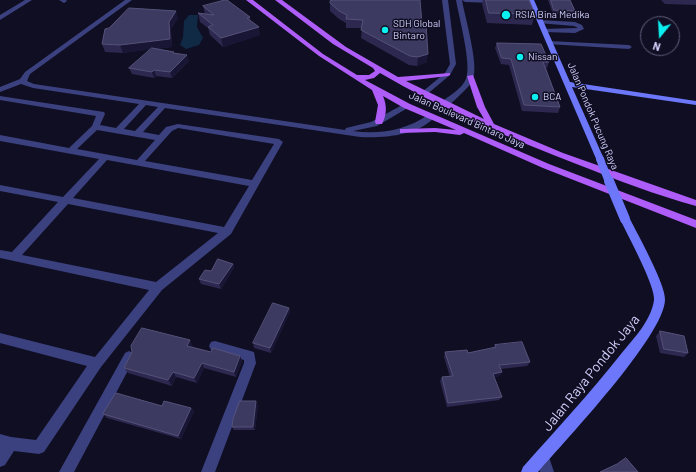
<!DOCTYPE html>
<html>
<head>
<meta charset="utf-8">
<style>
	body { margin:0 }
	#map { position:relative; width:696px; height:472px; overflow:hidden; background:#100e22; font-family:Barlow,sans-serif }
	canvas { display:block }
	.north { position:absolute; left:640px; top:16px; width:40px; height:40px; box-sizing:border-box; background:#100e22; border:1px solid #5e5c7a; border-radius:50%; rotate:198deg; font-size:11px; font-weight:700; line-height:16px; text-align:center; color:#d2d1fd }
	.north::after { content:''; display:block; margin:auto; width:14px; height:18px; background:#0af0f0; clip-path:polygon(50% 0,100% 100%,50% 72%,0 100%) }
</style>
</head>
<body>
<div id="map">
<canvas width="696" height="472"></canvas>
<div class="north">N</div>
</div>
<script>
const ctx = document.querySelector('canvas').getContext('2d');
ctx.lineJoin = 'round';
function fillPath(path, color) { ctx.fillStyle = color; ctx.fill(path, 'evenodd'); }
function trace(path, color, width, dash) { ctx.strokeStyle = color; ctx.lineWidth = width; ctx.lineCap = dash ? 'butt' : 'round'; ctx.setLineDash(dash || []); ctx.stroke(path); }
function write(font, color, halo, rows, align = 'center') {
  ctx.font = font + ' Barlow,sans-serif'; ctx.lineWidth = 3; ctx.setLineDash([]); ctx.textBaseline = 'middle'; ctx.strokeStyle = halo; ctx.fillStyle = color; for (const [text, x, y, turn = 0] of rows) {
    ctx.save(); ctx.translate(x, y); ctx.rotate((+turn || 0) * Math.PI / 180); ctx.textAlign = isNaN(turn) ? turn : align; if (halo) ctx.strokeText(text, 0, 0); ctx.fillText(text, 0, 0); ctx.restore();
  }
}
fillPath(new Path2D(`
	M189 15H198L197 27 203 38 199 45 186 49 180 45 183 37 184 21Z`), '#102945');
fillPath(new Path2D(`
	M25 0H32L0 20V15Z
	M59 0H66L67 1 64 3Z
	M125 0H132L30 74 27 81 34 84 345 130 346 128 371 122 404 104H410L411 106 377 126 353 131C380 135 406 130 428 115H431L435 117C417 136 384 138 360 137L165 108 143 132 159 135 166 127 178 124 279 139 283 142 231 234 162 290 101 367 44 452 39 454 14 451 5 465 0 467V434L11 437 36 440 87 366 0 343V333L95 357 149 290 0 258V250L12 252 58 202 0 191V185L63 197 99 159 0 141V135L69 148 92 126 96 116 0 100V96L104 112 105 114 100 125 116 128 139 104 33 88 21 84 0 92V87L20 79 25 72ZM146 105 158 107 135 131 124 129ZM178 128 274 144 252 180 145 161 172 131ZM97 130 155 140 137 160 77 149ZM107 160 249 186 224 227 73 198ZM68 204 218 233 156 282 22 255Z
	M462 0H497L498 1 495 3 465 2Z
	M540 20 575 22 582 25 584 29 575 33 544 32 542 31V29L578 28 574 26 538 23V21Z
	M549 41 629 45 632 47 629 49 547 44V42Z
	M215 341 254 352 256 363 215 472H201L244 363V360L211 350 209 346 211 342Z
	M129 351 133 353 135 357 133 361 74 472H59L125 353Z
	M542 449 547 451 554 472H540L535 456 537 451Z`), '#3b407f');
fillPath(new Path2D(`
	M442 0H448L456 64 450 75 425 96H422V92L445 73 450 64Z
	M456 0H462C465 18 479 64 473 79 470 86 464 91 459 96 455 100 450 105 444 106L440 104 441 102C449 96 462 89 466 79 472 64 459 18 456 0Z`), '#3b407f');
fillPath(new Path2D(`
	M528 0H534L570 82 696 101V105L572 87 604 159 600 162 597 161Z
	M625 215 630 219C638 235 666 285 665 300 664 336 565 441 538 472H521L523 467C556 430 590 393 621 354 634 338 651 321 654 300 656 287 627 234 620 219Z`), '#6c77f9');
fillPath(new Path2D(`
	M246 0H253L323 54 357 75H369L375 71 373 68 333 44 275 0H282L346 47 398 77 450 73V75L448 76 406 81 484 119 477 107 467 76 473 75 485 107 494 124 563 153 696 200V206C656 195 617 180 579 165 511 139 443 110 380 73L374 78 365 80 410 104 549 164 696 220V228L543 168 464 133 460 135 435 132 400 133V129H403L435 128 456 130 404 108 383 96C387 105 387 115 382 124H376L375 122 378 105 372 90 319 56Z`), '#ae5df8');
trace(new Path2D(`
	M600 159 609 182`), '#6c77f9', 8);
trace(new Path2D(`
	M609 181 625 219`), '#6c77f9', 10);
fillPath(new Path2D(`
	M483 0H529L535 14 532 25 487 23 482 4Z
	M548 0H570L575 11 573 15 553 14Z
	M661 0H696V5L665 4Z
	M330 3 422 24 427 62 417 66 409 65 361 38 362 28H346V23L339 19 330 11Z
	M203 6 250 17V20L260 35 223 47 210 35 208 28 200 22 198 13 205 14Z
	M178 18 171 29 172 47 155 49 174 52V53L189 61 172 78 156 76 154 78 132 74 129 68 151 49 123 53 105 52 102 44Z
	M497 43 549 62 547 68H546L560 107 558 113 522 111 509 65 501 64 495 48Z
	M233 264 234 268 221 289 201 284 199 279 211 271Z
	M289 308 290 312 271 353 254 348 253 343Z
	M660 331 688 353 684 357 660 353 656 336Z
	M495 345 530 362 527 366 501 369 500 376 494 377 502 397 499 400 447 407 440 381 442 377H450L444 357 445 352 468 353 494 348Z
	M193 346 192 347 211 352 240 356 242 361 236 377 204 368 197 383 176 377 172 386 128 373 124 368Z
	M258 405 255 430H234L232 427Z
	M162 406 191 408 194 411 181 439 107 418 103 414Z`), '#2c284f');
fillPath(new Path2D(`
	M176 11 178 18 171 29 172 47 123 53 120 45Z
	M259 27 260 35 223 47 221 38Z
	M428 54 427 62 417 66 418 57Z
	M187 55 189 61 172 78 170 72Z
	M154 70 156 76 154 78 152 72Z
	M233 264 234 268 221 289 219 284Z
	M289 308 290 312 271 353 270 348Z
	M190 340 193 346 190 351 187 346Z
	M240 356 242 361 236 377 234 372Z
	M202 363 204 368 197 383 194 378Z
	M173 372 176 377 172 386 168 380Z
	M502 372 500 376 491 378 493 374Z
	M256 401 258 405 255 430 253 427Z
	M191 408 194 411 181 439 178 436Z`), '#191635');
const building = new Path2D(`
	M225 0H227L250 17 247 18 259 27 221 38 208 27 213 25 198 13 214 15 203 6Z
	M331 0H420L422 24H426L428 54 418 57 410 56 361 30 363 20 346 19 347 15 339 11 330 3Z
	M486 0H529L535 14 489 13Z
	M551 0H570L575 11 554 10Z
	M129 8 176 11 169 22 170 39 120 45 102 44 105 29 109 28Z
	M497 43 541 44 549 62H543L560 107 524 105 511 59 502 58Z
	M152 48 174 52 173 53 187 55 170 72 154 70 152 72 129 68Z
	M218 259 233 264 219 284 199 279 205 270 211 271Z
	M273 303 289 308 270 348 253 343Z
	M142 328 190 340 187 346 211 352 213 348 240 356 234 372 202 363 194 378 173 372 168 380 124 368 132 352 131 346Z
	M660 331 684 336 688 353 664 349Z
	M522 342 530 362 499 365 502 372 493 374 502 397 448 403 442 377 453 376 445 352 467 350 468 353 496 347 495 345Z
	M116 393 162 406 164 401 191 408 178 436 103 414Z
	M240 401H256L253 427H232L233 419Z
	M626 458 638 472H600L617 464Z`);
fillPath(building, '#3d3a62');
trace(building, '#55527a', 1);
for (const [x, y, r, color] of [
	[506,15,5,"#0af0f0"],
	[385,30,4,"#0af0f0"],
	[520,57,4,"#0af0f0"],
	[535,97,4,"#0af0f0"]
]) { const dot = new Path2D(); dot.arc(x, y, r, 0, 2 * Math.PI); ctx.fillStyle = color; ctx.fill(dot); trace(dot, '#100e22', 1.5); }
write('10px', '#d2d1fd', '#100e22', [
	["RSIA Bina Medika",515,15],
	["SDH Global",393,24],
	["Bintaro",393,36],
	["Nissan",528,57],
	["BCA",543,97]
], 'left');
write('10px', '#d2d1fd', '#100e22', [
	["Jalan Pondok Pucung Raya",593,116,67],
	["Jalan Boulevard Bintaro Jaya",467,120,24]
]);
write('14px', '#d2d1fd', '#100e22', [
	["Jalan Raya Pondok Jaya",591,373,-51]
]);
</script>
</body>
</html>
